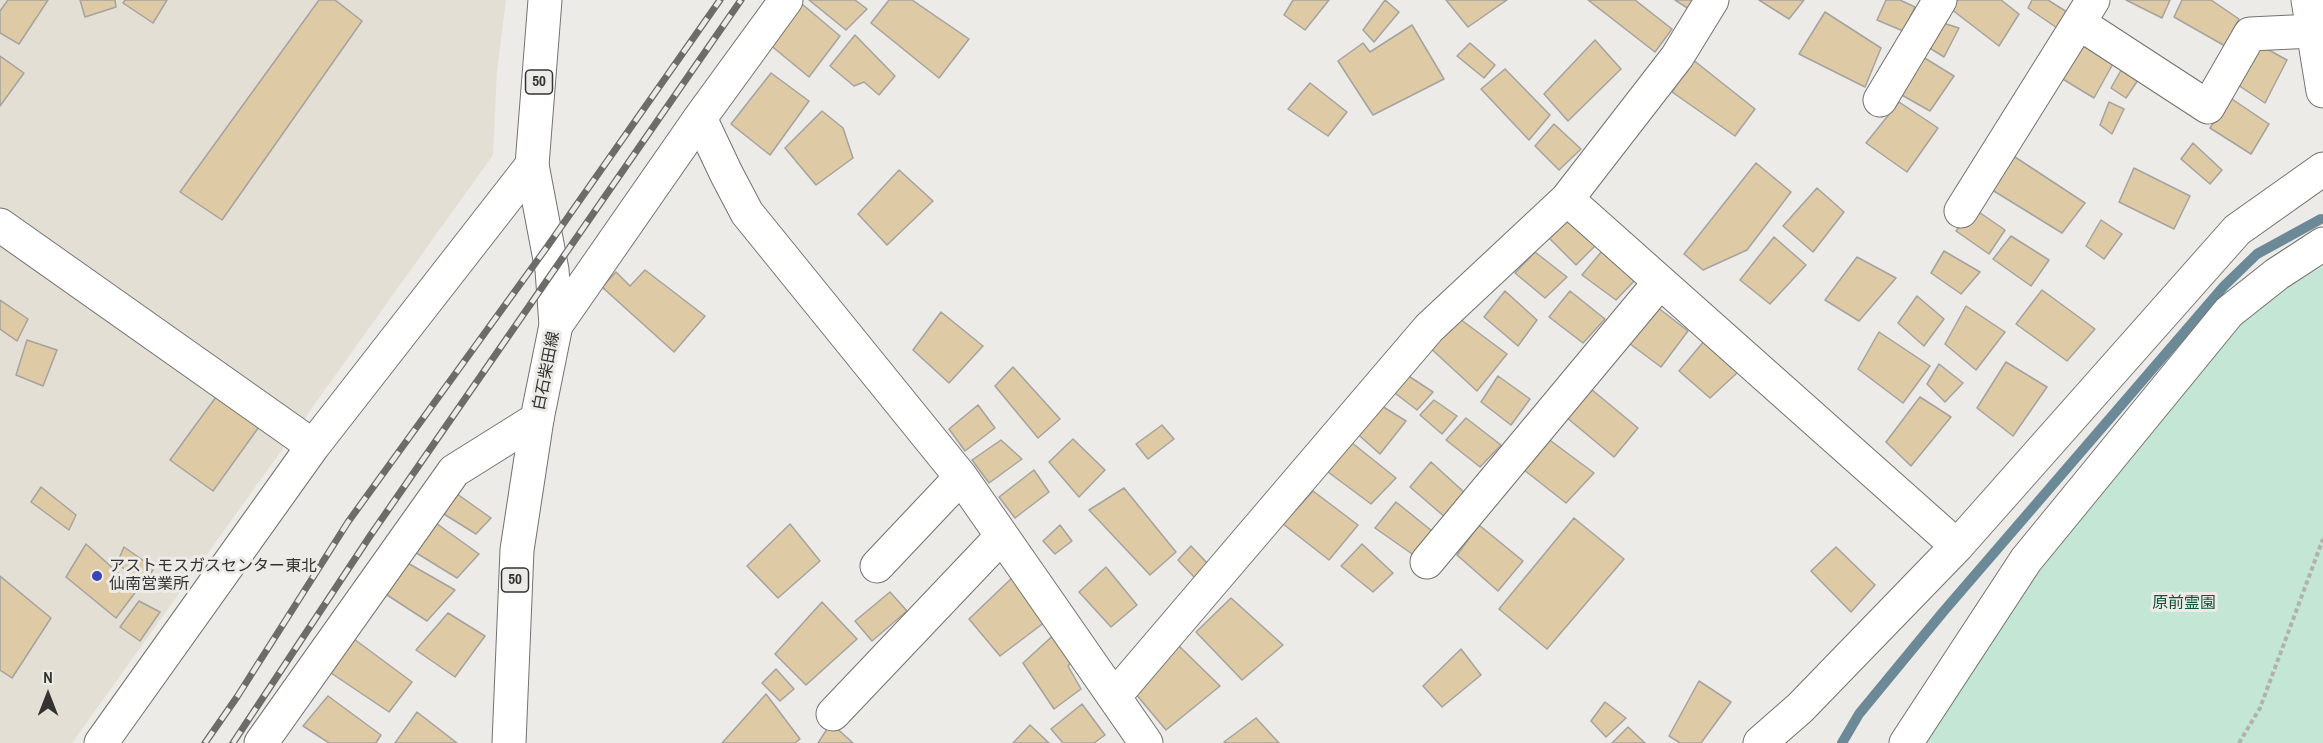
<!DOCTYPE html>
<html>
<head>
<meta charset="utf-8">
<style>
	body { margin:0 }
	#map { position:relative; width:2323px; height:743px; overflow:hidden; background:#edebe7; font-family:"Archivo Narrow",sans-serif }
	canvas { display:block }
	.north { position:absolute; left:18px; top:665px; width:60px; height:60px; -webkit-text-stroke:4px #edebe7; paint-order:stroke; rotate:0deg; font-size:16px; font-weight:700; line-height:24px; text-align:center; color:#333331 }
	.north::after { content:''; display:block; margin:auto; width:21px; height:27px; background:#333331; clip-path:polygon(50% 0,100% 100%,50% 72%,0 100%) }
</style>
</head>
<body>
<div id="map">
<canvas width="2323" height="743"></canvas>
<div class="north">N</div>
</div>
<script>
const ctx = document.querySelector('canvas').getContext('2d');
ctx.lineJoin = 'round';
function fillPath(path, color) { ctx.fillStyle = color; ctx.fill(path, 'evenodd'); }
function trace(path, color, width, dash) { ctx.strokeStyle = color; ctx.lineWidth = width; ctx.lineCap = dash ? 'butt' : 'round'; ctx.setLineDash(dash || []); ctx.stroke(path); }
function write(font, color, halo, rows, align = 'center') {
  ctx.font = font + ' "Archivo Narrow","Noto Sans JP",sans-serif'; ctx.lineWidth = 6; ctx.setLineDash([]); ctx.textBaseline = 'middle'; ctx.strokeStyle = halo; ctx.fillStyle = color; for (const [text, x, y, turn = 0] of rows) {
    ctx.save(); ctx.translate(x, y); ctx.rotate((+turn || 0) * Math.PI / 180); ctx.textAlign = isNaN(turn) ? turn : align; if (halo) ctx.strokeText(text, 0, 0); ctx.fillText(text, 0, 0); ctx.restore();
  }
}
fillPath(new Path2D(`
	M0 0H506L497 71 493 155 72 743H0Z`), '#e4dfd4');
fillPath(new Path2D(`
	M2323 266V743H1916L2030 576 2212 354 2257 306Z`), '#c3e7d4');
trace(new Path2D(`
	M1842 743 1859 714 1943 612 2224 286 2257 254 2321 219`), '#6c8998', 10);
const building = new Path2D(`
	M8 0H48L19 44 0 33V11Z
	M80 0H115L116 7 85 17Z
	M125 0H167L153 23 123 3Z
	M319 0H335L362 21 222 220 180 192Z
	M809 0H855L867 9 846 30Z
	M889 0H912L969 39 939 78 871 23Z
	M1293 0H1329L1305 30 1284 15Z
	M1385 0 1399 12 1374 42 1363 30Z
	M1446 0H1507L1468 27Z
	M1588 0H1635L1672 29 1655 52Z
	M1675 0H1694L1689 9Z
	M1759 0H1804L1789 19Z
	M1886 0H1900L1915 7 1903 31 1877 20Z
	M1957 0H2001L2019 14 1999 46 1951 9Z
	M2032 0H2048L2067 12 2057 28 2028 8Z
	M2126 0H2170L2162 18Z
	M2182 0H2211L2239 19 2225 46 2174 17Z
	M802 4 840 36 809 77 769 44Z
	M1825 12 1881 48 1865 87 1799 54Z
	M1940 22 1959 28 1944 57 1928 47Z
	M1412 25 1444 79 1373 115 1338 61 1363 43 1370 52Z
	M855 35 895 76 879 95 864 82 854 86 830 66Z
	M1595 40 1621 69 1568 121 1544 94Z
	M2077 40 2114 62 2094 98 2056 75Z
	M1470 43 1495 65 1484 78 1457 56Z
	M2258 44 2287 60 2265 103 2235 83Z
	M0 56 24 73 0 106Z
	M1923 57 1954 76 1930 111 1900 94Z
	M1692 59 1755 109 1735 136 1672 92Z
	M2124 65 2140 77 2126 98 2111 88Z
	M1505 69 1550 115 1529 140 1481 89Z
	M771 73 809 101 770 155 731 124Z
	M1310 83 1347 112 1328 136 1288 109Z
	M2229 97 2269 124 2251 154 2210 128Z
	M1899 102 1938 128 1907 172 1866 143Z
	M2109 102 2124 109 2112 134 2100 125Z
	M822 111 843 128 853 158 816 185 785 148Z
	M1554 124 1581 149 1559 170 1535 146Z
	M2193 143 2222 170 2210 184 2181 159Z
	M2012 155 2085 203 2062 233 1989 188Z
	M1756 163 1791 192 1747 250 1703 270 1684 254Z
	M2134 168 2190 196 2174 229 2119 202Z
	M899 170 933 201 887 245 858 214Z
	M1817 188 1844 212 1813 252 1783 226Z
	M1973 208 2005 230 1989 254 1956 231Z
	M1566 215 1599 242 1576 265 1547 236Z
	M2101 220 2122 234 2104 259 2086 246Z
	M2011 236 2049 260 2031 286 1993 259Z
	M1774 237 1806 265 1770 304 1740 280Z
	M1602 251 1637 278 1616 300 1582 275Z
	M1944 251 1980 272 1961 294 1931 273Z
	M1535 252 1567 277 1545 298 1515 273Z
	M1857 257 1896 278 1859 321 1825 300Z
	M645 270 705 316 674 352 602 287 616 272 630 286Z
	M2042 290 2095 329 2067 361 2016 324Z
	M1505 291 1537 320 1518 346 1484 317Z
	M1570 291 1605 319 1583 343 1549 317Z
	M1917 296 1944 319 1924 346 1898 323Z
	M0 300 28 319 17 341 0 329Z
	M1966 306 2005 332 1976 370 1945 344Z
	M1657 307 1688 331 1661 367 1626 341Z
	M941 312 983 346 949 383 913 350Z
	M1456 316 1507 354 1477 391 1427 345Z
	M1879 332 1930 366 1903 403 1858 369Z
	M27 340 57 350 43 386 16 375Z
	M1705 340 1738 372 1710 398 1679 371Z
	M2006 362 2047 387 2013 436 1977 408Z
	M1939 364 1963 383 1945 402 1927 384Z
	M1013 367 1060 419 1038 438 995 386Z
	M1401 371 1433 392 1417 410 1387 387Z
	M1498 376 1530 399 1511 425 1481 402Z
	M1591 389 1638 428 1614 457 1566 417Z
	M219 393 261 424 213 491 170 460Z
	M1920 397 1951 417 1911 466 1886 442Z
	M1434 400 1457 416 1442 434 1420 415Z
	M1377 403 1406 421 1380 454 1352 429Z
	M978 405 995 428 965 451 949 429Z
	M1466 418 1501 445 1480 467 1446 440Z
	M1162 425 1174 439 1148 459 1136 444Z
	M1547 438 1594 473 1566 503 1519 466Z
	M1073 439 1105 470 1079 497 1049 462Z
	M1001 440 1022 459 989 483 972 460Z
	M1351 442 1396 478 1371 504 1328 472Z
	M1431 462 1465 493 1446 518 1410 487Z
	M1034 470 1049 492 1015 518 999 497Z
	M41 487 76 515 69 530 31 502Z
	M1124 488 1176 552 1150 575 1089 510Z
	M453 491 491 518 476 534 439 511Z
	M1313 491 1358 525 1329 560 1283 524Z
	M1396 502 1432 531 1415 556 1375 528Z
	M1574 518 1624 559 1547 649 1499 609Z
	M433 521 479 554 457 578 410 549Z
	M790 524 820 561 778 598 747 566Z
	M1060 525 1072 541 1055 554 1043 541Z
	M1479 525 1523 561 1498 591 1457 555Z
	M86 544 137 590 116 618 66 577Z
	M1362 544 1393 573 1373 592 1341 566Z
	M1191 546 1209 565 1195 578 1178 560Z
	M124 547 154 568 144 586 117 563Z
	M1836 547 1875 585 1851 612 1811 571Z
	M406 562 455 590 427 621 384 593Z
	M1106 567 1137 605 1111 627 1079 592Z
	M0 576 51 618 12 678 0 670Z
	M1014 576 1049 619 1000 656 969 619Z
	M890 592 907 611 872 641 855 621Z
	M1231 598 1283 645 1242 680 1196 632Z
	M139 601 160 612 140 641 120 627Z
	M822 602 857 639 806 685 775 654Z
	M448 613 485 636 455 677 416 650Z
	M1058 631 1074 659 1068 666 1081 689 1054 709 1023 663Z
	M354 639 412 682 389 712 328 671Z
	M1179 646 1220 686 1166 730 1135 693Z
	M1461 649 1481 675 1442 707 1423 686Z
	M776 669 794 689 780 701 762 683Z
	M1699 681 1731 702 1701 743H1680L1669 736Z
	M766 694 800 739 795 743H722Z
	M328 696 381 735 376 743H329L303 726Z
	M1605 702 1626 718 1606 737 1591 721Z
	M1082 704 1105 735 1094 743H1063L1051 729Z
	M417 712 457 743H395Z
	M1256 718 1279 743H1225L1224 742Z
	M831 723 853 743H818Z
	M1030 725 1049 743H1013Z
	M1628 727 1645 743H1612Z`);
fillPath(building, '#decaa4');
trace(building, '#a5a39f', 1.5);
const minor = new Path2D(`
	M2308 0 2323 91
	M2079 23 2208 107 2250 34 2313 31
	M1880 100 1940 0
	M700 118 726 173 747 213 961 477 1146 743
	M1567 199 1957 546
	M1961 211 2093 0
	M0 225 313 446
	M556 325 700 118 786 0
	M1427 562 1660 282
	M877 566 961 477
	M1114 697 1429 328 1567 199 1677 57 1712 0
	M833 714 1002 536
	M101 743 313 446 532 165
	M261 743 454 471 537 419
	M1760 743 1800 708 1957 546 2237 230 2323 169
	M1906 743 2026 560 2229 312 2277 274 2323 244`);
const major = new Path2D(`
	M509 743 517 550 537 419 556 325 552 270 532 165 545 0`);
trace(minor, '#74726f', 35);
trace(major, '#74726f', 35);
trace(new Path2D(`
	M2239 743 2260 708 2323 539`), '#b2b1ae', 4, [4.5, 3]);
trace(minor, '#fff', 33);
trace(major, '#fff', 33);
const rail = new Path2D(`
	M205 743 237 697 348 522 547 247 720 0
	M233 743 370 536 741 0`);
trace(rail, '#6c6c69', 7);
trace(rail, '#edebe7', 4.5, [14]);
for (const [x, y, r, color] of [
	[97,576,6,"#3a45b8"]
]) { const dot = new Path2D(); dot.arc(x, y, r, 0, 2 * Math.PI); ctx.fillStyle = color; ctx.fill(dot); trace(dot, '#edebe7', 2); }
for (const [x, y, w] of [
	[539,82,27],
	[515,580,27]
]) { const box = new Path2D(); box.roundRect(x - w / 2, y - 12, w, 24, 4.5); ctx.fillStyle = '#edebe7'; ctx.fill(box); trace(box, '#333331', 1.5); }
write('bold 15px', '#333331', null, [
	["50",539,82],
	["50",515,580]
]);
write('16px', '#333331', '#edebe7', [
	["白石柴田線",547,371,-79]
]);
write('16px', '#333331', '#edebe7', [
	["アストモスガスセンター東北",109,567],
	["仙南営業所",109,585]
], 'left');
write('16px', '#0b573a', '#edebe7', [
	["原前霊園",2184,604]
]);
</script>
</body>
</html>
